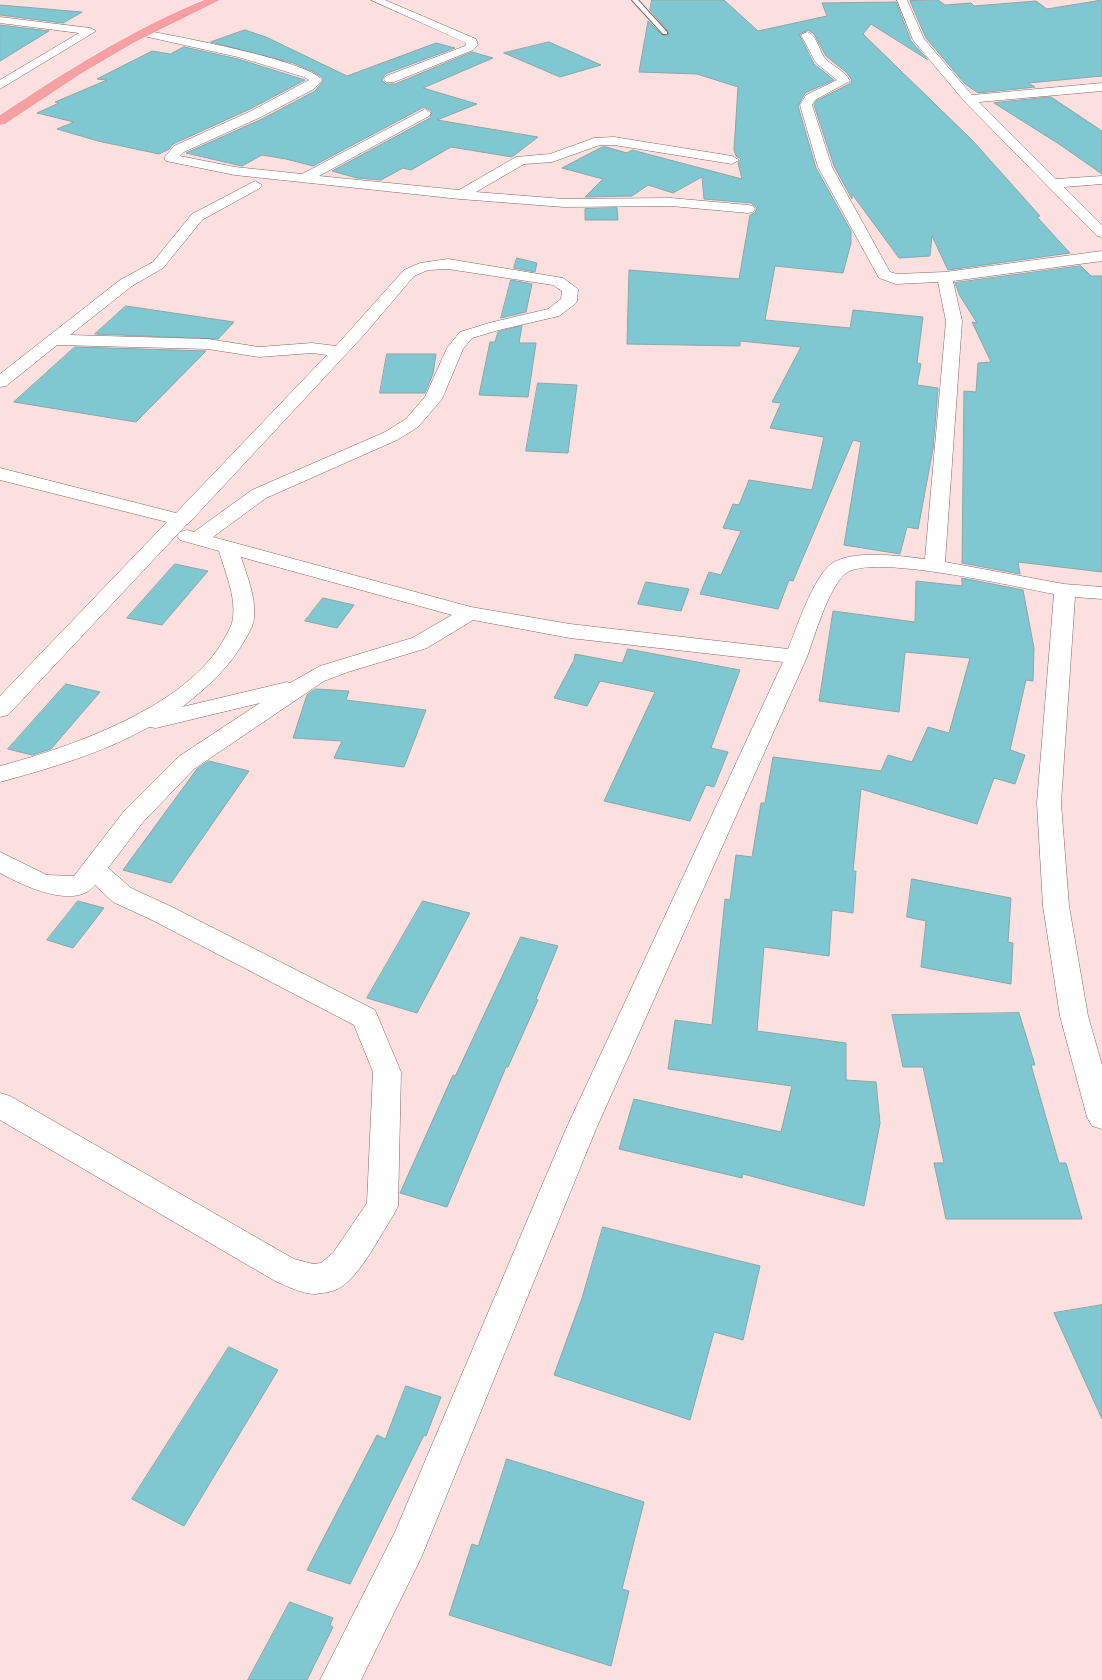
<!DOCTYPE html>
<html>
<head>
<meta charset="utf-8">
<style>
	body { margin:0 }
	canvas { display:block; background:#fbe0df }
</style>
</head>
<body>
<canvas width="1102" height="1680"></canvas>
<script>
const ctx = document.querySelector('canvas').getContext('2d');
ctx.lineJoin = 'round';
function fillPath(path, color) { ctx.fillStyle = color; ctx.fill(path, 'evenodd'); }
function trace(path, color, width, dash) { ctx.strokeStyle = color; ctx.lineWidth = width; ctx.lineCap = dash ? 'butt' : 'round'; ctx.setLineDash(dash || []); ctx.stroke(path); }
const building = new Path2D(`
	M652 0H724L758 31 827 16 822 3 896 2 911 41 928 60 871 24 863 34 973 141 1040 216 1037 217 1070 253 948 270 932 236 930 256 899 258 852 194V199L834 166 814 105 816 101 851 83 852 80 846 72 826 56 814 34 808 30 799 34 814 64 834 80 805 93 798 106 816 168 851 231V243L843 273 775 266 765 320 850 328 853 310 923 317 917 363 921 364 917 385 938 388 933 449 918 529 907 527 900 554 844 545 861 442 853 440 793 581 789 580 778 609 700 594 709 572 721 575 741 531 723 528 733 504 739 505 749 480 812 490 824 437 770 428 781 403 772 402 801 347 740 341V346L627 344 629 270 739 279 750 215 755 213 757 208 751 203 704 199 702 177 673 193 648 185 632 196 585 197 603 179 562 168 602 147H606L627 153 632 150 742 179 738 163 741 159 736 156 734 150 738 87 697 74 639 72 648 21 662 35 667 36 669 34 668 31 650 10Z
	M938 0 945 5 971 3 974 6 1036 1 1047 9 1102 0V76L1028 83 1035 87 978 93 965 84 926 38 910 1Z
	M0 5 82 12 63 23 0 15Z
	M0 25 49 31 0 61Z
	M245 30 266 37 347 76 436 43 455 48 385 74 382 80 386 84H395L472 52 493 58 423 88 477 104 437 120 538 137 512 157 451 147 411 170 403 168 381 180 357 178 332 171 430 118 432 111 424 107 313 166 286 159 262 155 242 166 186 153 262 119 315 91 323 81V78L312 71 293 63 211 42Z
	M549 42 601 65 560 77 504 53Z
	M184 47 238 59 305 80 250 109 173 144 169 149 159 154 98 141 57 129 74 122 37 113 59 103 55 102 107 80 97 79 152 51 170 54Z
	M1051 97 1102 131V174L1059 144 994 103Z
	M617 208 618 220H585V209Z
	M517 258 537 263 535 272 514 268Z
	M1081 266 1091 276H1102V572L1018 562 1020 574 962 563 964 391 976 392 978 363 991 362 972 322 977 323 960 296 955 283Z
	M511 280 532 284 526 312 501 318Z
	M126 306 234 322 218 339 95 334Z
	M522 326 519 343H536L528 397 479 395 490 342H495L498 332Z
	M75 347 206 351 136 422 14 402Z
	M387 354H436L433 374 425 393H380Z
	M538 383 577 385 568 453 526 451Z
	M175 564 208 571 162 625 127 618Z
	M962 578 1023 590 1034 648 1033 681 1026 680 1010 750 1025 755 1015 784 994 778 977 824 861 789 853 871H856L853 913 832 910 829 956 764 947 757 1031 846 1043V1080L876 1082 880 1123 864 1206 743 1174 742 1178 619 1149 634 1099 781 1132 792 1086 668 1069 675 1020 712 1025 725 899 730 900 736 855 752 857 761 803H765L773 757 881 771 888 755 912 762 928 727 949 733 970 658 905 652 899 712 819 701 833 611 915 622 916 581 962 586Z
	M646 582 689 589 681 611 638 604Z
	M323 598 354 605 337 628 305 621Z
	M628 649 740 670 711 748 728 752 714 787 706 785 690 821 604 801 655 692 600 681 587 706 554 698 574 660 575 654 622 663Z
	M66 684 100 692 51 749 32 755 8 749Z
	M316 689 349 691 346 700 426 710 404 767 334 758 342 741 293 738 307 695Z
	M209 761 249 771 171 883 123 870 197 769Z
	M912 879 1011 898 1008 942 1013 943 1011 984 921 967 926 921 907 917Z
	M78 901 104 908 73 948 47 940Z
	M423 901 470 913 417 1013 367 998Z
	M521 937 558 946 536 999 538 1000 508 1067H506L447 1207 400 1193 453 1075 455 1076Z
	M1019 1013 1035 1065H1031L1059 1163H1066L1082 1219H946L934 1163H944L923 1067H903L892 1015Z
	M603 1227 760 1266 743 1340 714 1332 690 1420 554 1375 582 1298Z
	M1102 1305V1419L1054 1313Z
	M229 1347 278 1370 184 1526 132 1499Z
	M406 1386 441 1397 426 1436 424 1435 350 1584 307 1570 377 1435 385 1439Z
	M507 1459 644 1502 622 1589 629 1591 611 1666 449 1615 472 1544 478 1546Z
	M290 1602 333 1618 330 1625 333 1627 307 1680H248Z`);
fillPath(building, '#80c8d1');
trace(building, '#8ba6a9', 1);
const service = new Path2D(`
	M632 0H638L667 32V34H663Z`);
const minor = new Path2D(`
	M371 0H385L476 39 478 45 473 50 394 82H386L384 79 386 76 465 46 466 43Z
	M897 0H907L924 39 972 95 1102 83V91L979 102 1056 179 1102 176V184L1064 187 1102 225V237L1097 236 965 102 913 40Z
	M0 17 90 28 96 31 0 89V80L79 33 0 23Z
	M143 30C174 36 307 60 322 80L314 89 261 117 184 152 180 156 235 167 302 174 425 109 431 113 429 116 319 176 459 190 516 157 550 154 594 138 614 137 732 156 739 160 732 164 614 145H600L552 162 524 164 476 192 564 199 671 198 748 205 753 206 755 209 753 212 748 213 671 206 564 207 460 199 235 175 166 161 164 158 174 146 251 111 309 80 304 77 238 57 139 35 137 33Z
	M807 32C816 34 819 49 824 57 832 67 844 69 850 81L815 100 812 105 832 167 890 272 897 274 945 272 1102 251V261L953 281 962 321 945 562 1064 584 1102 587V599L1075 597 1061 803 1069 906 1088 1016 1102 1065V1129L1092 1126 1087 1117 1060 1016 1043 906 1037 803 1054 594C1020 588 868 552 845 574 828 589 815 635 807 657L596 1129 421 1558 361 1680H320L395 1532 566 1129 783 662 570 638 473 620 427 648 348 672 324 681 194 769 143 822 108 868 131 888 170 906 375 1010 401 1072 398 1206 393 1216C379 1237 362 1273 341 1287 334 1292 323 1293 315 1294 303 1294 286 1286 275 1281L0 1120V1093L10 1096 294 1259 313 1264 321 1263 333 1253 367 1203 373 1072 354 1025 152 920 113 902 95 885C75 911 22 885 0 873V852L47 875 74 876 125 810 178 757 260 703 156 728 149 727C103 753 51 768 0 782V766C71 747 187 707 224 639 228 632 232 626 233 618 236 596 225 572 219 551L180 540 177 536 180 532 187 530 194 532 252 490 385 432 406 419 425 397 447 348 460 332 489 323 548 309 561 299 562 291 553 285 448 269 428 270 414 276 363 336 188 524H187L8 715 0 717V696L167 522 0 480V468L176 513 327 355 312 353 259 357 208 349 57 345 6 386 0 387V374L120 280 153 262 192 214 255 181 262 185 260 188 202 220 163 268 132 286 70 335 208 339 259 347 312 343 336 346 404 270 420 263 448 259 563 278 578 289 577 301 575 304 559 316 499 330 472 338 463 349 442 399 418 427 397 440 266 498 213 537 471 607 570 624 788 649C797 627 813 578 831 564 852 549 901 556 925 559L946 321 938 282 896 284 879 278 818 167 800 105 806 95 837 80 816 63 801 35ZM241 557 452 615 412 638 320 666 290 683 287 682 182 707C208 687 230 667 246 638 250 631 254 624 254 617 256 597 247 576 241 557Z`);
const primary = new Path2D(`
	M204 0H220L135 42 82 73 5 124 0 125V115C65 72 131 30 204 0Z`);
trace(service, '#7d6665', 2);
trace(minor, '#7d6665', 1);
trace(primary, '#fff', 1);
fillPath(service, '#fff');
fillPath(minor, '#fff');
fillPath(primary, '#f6a0a3');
</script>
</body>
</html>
